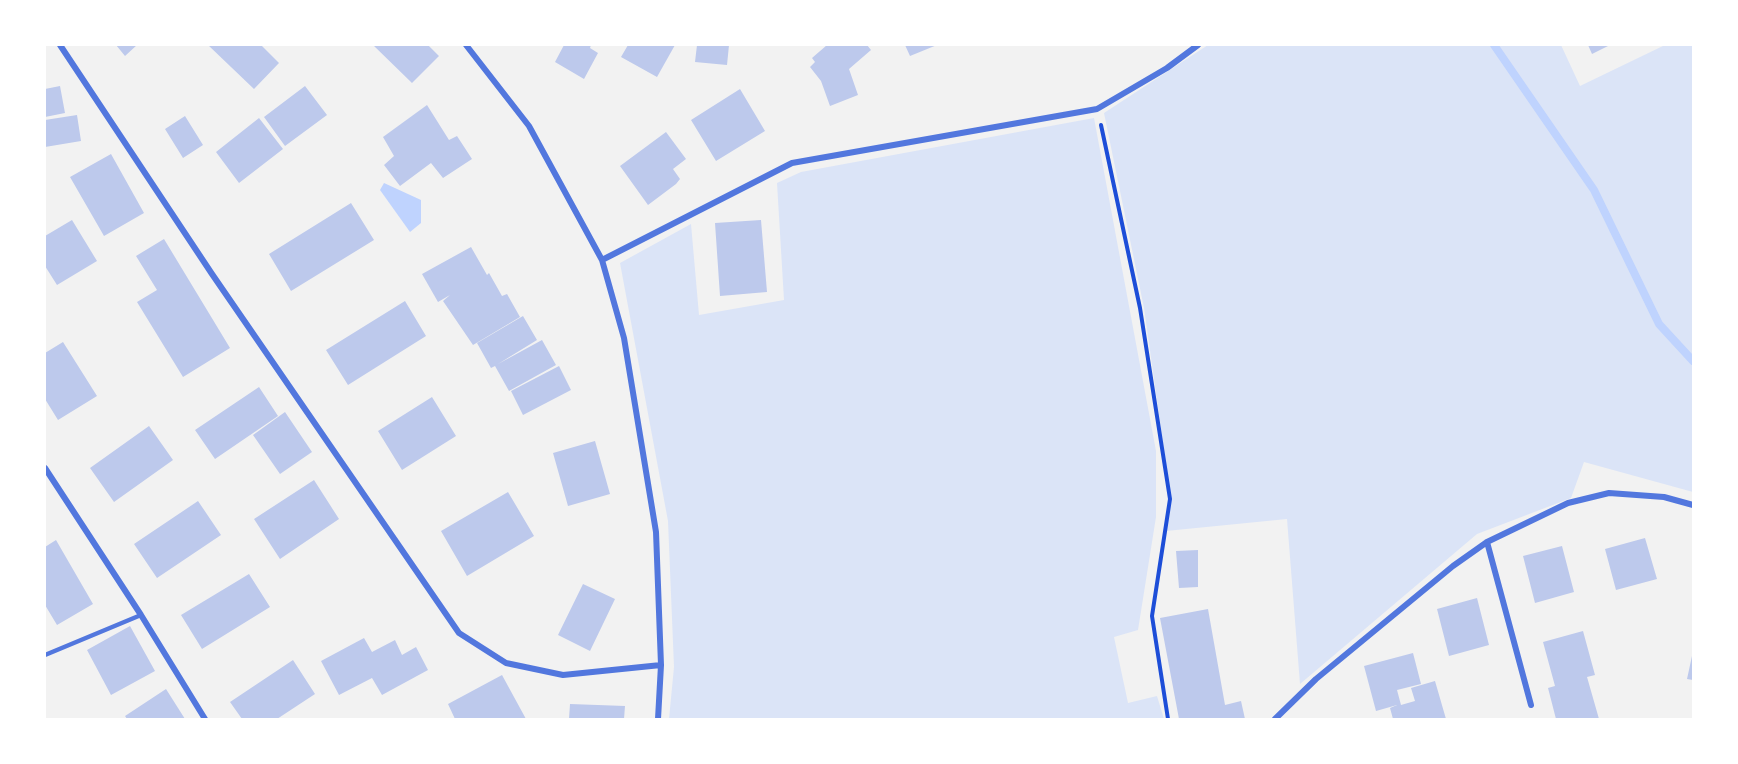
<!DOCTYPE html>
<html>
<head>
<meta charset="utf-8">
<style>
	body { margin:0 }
	#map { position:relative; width:1738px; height:764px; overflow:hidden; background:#f2f2f2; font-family:"Archivo Narrow",sans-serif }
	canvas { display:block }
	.frame { position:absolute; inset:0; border:46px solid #fff; pointer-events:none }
</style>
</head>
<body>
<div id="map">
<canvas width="1738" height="764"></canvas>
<div class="frame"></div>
</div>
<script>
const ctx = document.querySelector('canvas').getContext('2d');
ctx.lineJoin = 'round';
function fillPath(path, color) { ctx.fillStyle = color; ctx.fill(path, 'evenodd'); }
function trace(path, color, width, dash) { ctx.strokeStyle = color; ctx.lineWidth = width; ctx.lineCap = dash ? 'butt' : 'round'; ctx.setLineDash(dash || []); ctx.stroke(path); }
fillPath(new Path2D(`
	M1208 45H1561L1580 86 1665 45H1693V492L1584 462 1571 498 1477 534 1300 684 1287 519 1166 531 1171 500 1144 308 1104 113Z
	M1094 118 1156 451V517L1138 630 1114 637 1128 703 1157 696 1164 719H669L674 667 668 521 620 263 691 224 699 315 784 300 777 183 801 172Z`), '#dbe4f7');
fillPath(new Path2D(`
	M384 183 421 200V223L410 232 380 190Z`), '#bfd3fe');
trace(new Path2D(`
	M1494 45 1594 190 1659 324 1693 361`), '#bfd3fe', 8);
fillPath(new Path2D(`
	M116 45H137L125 56Z
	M208 45H261L279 63 254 89Z
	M373 45H428L439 56 412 83Z
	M564 45H591L590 48 598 53 584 79 555 62Z
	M628 45H675L657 77 621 57Z
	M697 45H729L727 65 695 62Z
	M827 45H867L871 50 849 69 858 95 830 106 821 81 810 67 815 62 812 58Z
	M905 45H937L910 56Z
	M1588 45H1610L1592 54Z
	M60 86 65 113 45 117V89Z
	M305 86 327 115 285 146 264 117Z
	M740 89 765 131 716 161 691 120Z
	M427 105 449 140 457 136 472 159 443 178 431 163 400 186 384 165 394 156 383 137Z
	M77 115 81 141 45 147V120Z
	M185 116 203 145 183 158 165 129Z
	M259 118 283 149 239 183 216 152Z
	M666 132 686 159 673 169 680 179 676 184 648 205 620 166Z
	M111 154 144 213 104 236 70 177Z
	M351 203 374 240 291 291 269 254Z
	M72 220 97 261 57 285 45 266V236Z
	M761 220 767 292 720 296 715 223Z
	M164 239 230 348 183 377 137 302 157 290 136 256Z
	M471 247 487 275 489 273 502 296 507 294 520 317 473 345 443 301 450 295 438 302 422 274Z
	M405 301 426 336 348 385 326 350Z
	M523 316 537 340 498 364 542 340 556 365 509 391 495 366 491 368 477 343Z
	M63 342 97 396 58 420 45 399V353Z
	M559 366 571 390 523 415 511 391Z
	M259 387 278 416 215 459 195 430Z
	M432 397 456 436 402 470 378 431Z
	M285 412 312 452 280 474 253 435Z
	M149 426 173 460 114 502 90 468Z
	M595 441 610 494 568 506 553 453Z
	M314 480 339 519 280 559 254 519Z
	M508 492 534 536 467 576 441 531Z
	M198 501 221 535 157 578 134 544Z
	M1645 538 1657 579 1616 590 1605 549Z
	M56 540 93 604 57 625 45 605V547Z
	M1562 546 1574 592 1535 603 1523 556Z
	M1198 550V587L1179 588 1176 551Z
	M249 574 270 607 202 649 181 615Z
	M583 584 615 599 590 651 558 635Z
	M1477 598 1489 645 1449 656 1437 609Z
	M1208 609 1225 705 1241 701 1245 719H1179L1160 618Z
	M130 626 155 671 111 695 87 650Z
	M1583 631 1595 675 1587 677 1599 719H1556L1548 688 1555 686 1543 642Z
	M364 638 372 652 395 640 402 655 416 647 428 670 382 695 372 678 339 695 321 661Z
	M1413 653 1421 684 1397 690 1401 705 1415 701 1411 688 1435 681 1446 719H1393L1390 708 1397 705 1376 711 1364 666Z
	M1692 656H1693V680L1687 679Z
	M293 660 315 694 277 719H242L230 702Z
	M502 675 526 719H455L448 704Z
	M166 689 185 719H127L125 716Z
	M570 704 625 706 624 719H569Z`), '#bdc9ec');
trace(new Path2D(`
	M1101 125 1140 308 1170 499 1152 616 1168 719`), '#1d4ed8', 4);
trace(new Path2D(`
	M45 655 141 615`), '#5277de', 4.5);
trace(new Path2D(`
	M60 45 212 274 459 633 506 663 563 675 661 665
	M466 45 529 126 602 260 624 338 656 532 661 665 658 719
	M602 260 792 163 1097 109 1167 68 1198 45
	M45 468 141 615 205 719
	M1487 542 1531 705
	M1275 719 1316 679 1453 566 1487 542 1568 503 1609 493 1664 497 1693 505`), '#5277de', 6);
</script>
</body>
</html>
